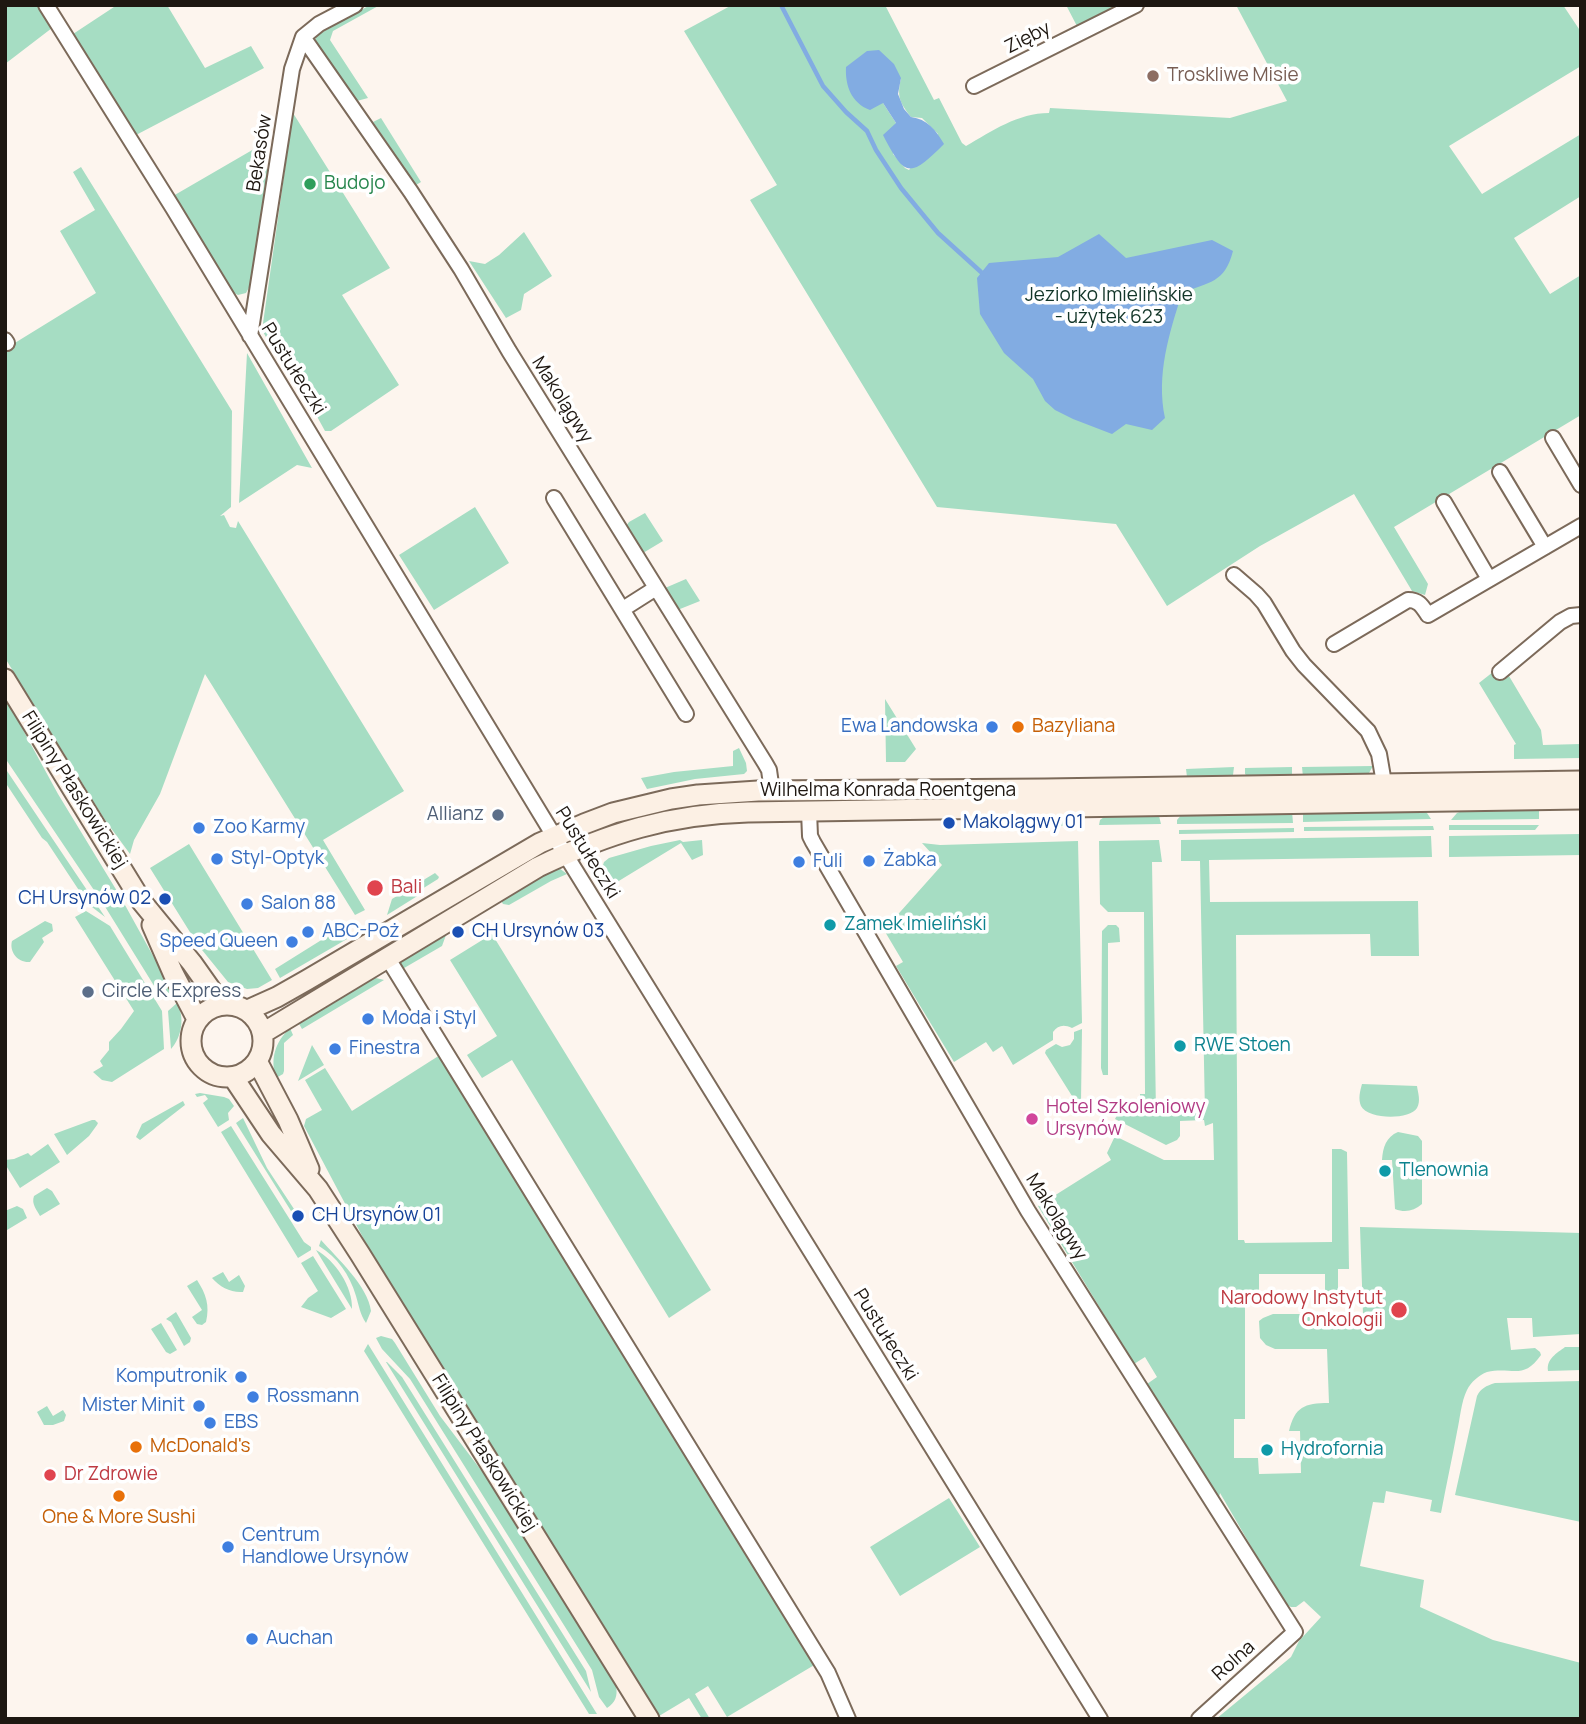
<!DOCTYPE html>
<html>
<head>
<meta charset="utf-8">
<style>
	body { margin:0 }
	#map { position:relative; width:1586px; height:1724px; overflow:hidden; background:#fdf5ee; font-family:Manrope,sans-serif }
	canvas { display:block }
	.frame { position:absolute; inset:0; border:7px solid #1e1711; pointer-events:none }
</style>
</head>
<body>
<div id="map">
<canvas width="1586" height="1724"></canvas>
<div class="frame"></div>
</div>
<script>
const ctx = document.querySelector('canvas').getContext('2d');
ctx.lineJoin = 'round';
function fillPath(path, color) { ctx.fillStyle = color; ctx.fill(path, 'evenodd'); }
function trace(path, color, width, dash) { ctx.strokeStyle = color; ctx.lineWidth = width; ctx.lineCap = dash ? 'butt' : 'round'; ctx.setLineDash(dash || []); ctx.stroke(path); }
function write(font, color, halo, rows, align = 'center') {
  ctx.font = font + ' Manrope,sans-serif'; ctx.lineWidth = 7; ctx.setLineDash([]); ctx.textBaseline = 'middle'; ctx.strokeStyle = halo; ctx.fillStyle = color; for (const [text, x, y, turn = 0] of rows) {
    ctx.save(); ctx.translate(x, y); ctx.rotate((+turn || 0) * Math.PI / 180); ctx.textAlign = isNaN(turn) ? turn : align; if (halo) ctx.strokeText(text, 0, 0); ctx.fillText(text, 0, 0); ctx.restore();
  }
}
fillPath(new Path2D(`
	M5 5H37L52 28 5 64Z
	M117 5H167L205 68 251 46 264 68 136 135 73 34Z
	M370 5H380L333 31 330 40 368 98 353 102 315 46 316 36Z
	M732 5H885L934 100 939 98 962 143 966 146C992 131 1018 113 1049 113L1050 108 1230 118 1287 101 1236 5H1563L1581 32V66L1449 146 1482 194 1581 134V196L1514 238 1550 294 1581 275V415L1394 527 1428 584 1425 595 1412 591 1354 494 1260 546 1167 606 1116 524 937 507 750 200 777 185 684 31ZM901 78C897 96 899 102 911 117L922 118 938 134 909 170 905 168 893 154 896 123 883 103Z
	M1066 5H1124L1078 28Z
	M293 113 390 268 342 295 399 385 331 431H325L298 382 269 337H266L262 330Z
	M381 118 421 182 411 188 389 145 373 122Z
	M254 149 272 177 252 282 246 293 238 295 234 293 173 196Z
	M81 167 232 411 231 507 220 516 224 515 230 527 236 528 238 521 404 791 323 840 365 910 355 915 205 674 160 794 134 840 130 854 105 820 5 658V349L96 293 60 231 95 210 73 172Z
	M524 232 552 276 524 294 521 310 506 318 469 261 485 264 499 255Z
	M247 353 312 468 297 465 239 503Z
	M475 507 509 563 434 610 399 555Z
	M645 513 663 541 643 553 626 526 629 522Z
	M686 579 700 601 680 609H678L665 588Z
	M1494 669 1503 680 1509 676 1541 730 1543 745 1581 744V758L1514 759V745L1516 744 1479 683 1493 672Z
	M5 697 58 794 120 896 173 992 164 997H161L104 905 5 758Z
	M885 699 916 749 905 762H886Z
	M739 748 746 763 747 771 744 774 695 779 647 789 641 778 674 772 733 766V751Z
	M1373 766 1369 773 1363 776 1303 777 1302 767Z
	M1234 767 1233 775 1229 778 1187 777 1186 769Z
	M1292 767V777H1248L1245 774V768Z
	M5 768 105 917 88 904 47 842 42 838 5 782Z
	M1539 808V819L1451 820 1457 813 1464 810Z
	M1425 810 1431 819 1303 822V811Z
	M1292 811 1293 823 1177 824V820L1182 814Z
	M1155 813 1159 816 1161 824 1099 825 1100 820 1108 814Z
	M1077 816 1081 819 1084 825 1002 828V817Z
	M1449 825H1539L1535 830H1449Z
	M1433 826 1434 830 1304 831V827Z
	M1294 828V832L1179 834V830Z
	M1581 834V855L1449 857V836Z
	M1431 836 1432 857 1209 860 1210 902 1418 901 1419 956H1371L1370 934 1236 935 1238 1240H1244L1245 1243 1332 1242V1149H1341L1347 1152 1349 1269H1338V1295H1325V1274H1259V1301L1245 1302V1419H1234V1458H1258L1259 1474 1301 1473 1300 1431H1289C1295 1407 1304 1403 1329 1403L1327 1349H1275L1266 1345 1260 1338 1259 1321 1263 1318 1273 1314H1363L1360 1227 1581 1233V1334L1533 1337 1532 1318H1507L1511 1350 1535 1348 1540 1352 1541 1355C1523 1381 1512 1366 1487 1372 1479 1375 1471 1382 1467 1390 1461 1402 1460 1419 1457 1432 1452 1459 1446 1486 1441 1513L1430 1511 1432 1500 1386 1491 1384 1503 1373 1502 1360 1566 1424 1580 1420 1607 1493 1640 1581 1663V1719H1216L1291 1657 1299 1641 1321 1617 1304 1601 1296 1607H1291L1284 1603 1220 1493 1219 1497 1147 1384 1157 1377 1145 1357 1134 1364 1038 1206 1111 1160 1107 1153 1115 1136 1164 1160H1214L1213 1123 1205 1126 1204 1120 1180 1121V1136L1177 1140 1166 1145 1115 1119 1122 1105 1130 1108 1140 1107V1094H1145L1144 912H1108L1100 904 1099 841 1159 840 1162 862H1152L1156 1113H1205L1200 861H1181V840Z
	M680 840 683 842 702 840 703 855 692 860 681 843 604 890 598 881 604 862 609 858 651 846Z
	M1078 841 1082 1023 1072 1028C1064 1024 1058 1025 1053 1032V1040L1013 1065 1002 1046 993 1052 986 1042 954 1062 896 966 903 962 884 930 942 865 922 843 940 845Z
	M189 844 272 980 258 988 247 989 228 982 198 945 150 868Z
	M559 868 567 874 551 881 509 905 503 904 500 899 553 869Z
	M435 873 439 877 438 879 422 889 419 895 387 915 392 899Z
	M86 911 110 926 162 1011 164 1049 112 1082 102 1080 93 1072 103 1066 100 1061 109 1050V1042L121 1029 134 1011 75 917Z
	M45 921 52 924 53 931 42 938 44 942 30 962C18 963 9 952 12 941Z
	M1108 925H1116L1119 928 1120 942 1108 943V1075H1103L1101 1068 1102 931Z
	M344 928 351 933 347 939 280 978 275 969 339 929Z
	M444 932 446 935 442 946 399 971V961Z
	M492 934 711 1290 669 1318 512 1060 482 1078 467 1055 497 1036 450 960Z
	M370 978H376L384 980 302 1029 298 1022Z
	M177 1003C185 1017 182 1037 171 1049L168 1011Z
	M290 1028 293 1035 284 1043V1071L283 1074 276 1078C270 1059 275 1042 290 1028Z
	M1082 1029 1081 1102 1079 1104H1077L1045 1053 1046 1050 1056 1044 1062 1047 1070 1045 1074 1039V1032Z
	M312 1045 324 1065 298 1081Z
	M440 1055 816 1664 727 1717 708 1686 695 1694 710 1719H702L689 1698 659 1716 516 1484 368 1247 304 1126 306 1119 322 1110 305 1080 325 1068 352 1111Z
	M1362 1084 1417 1086C1418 1093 1421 1101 1417 1108 1410 1120 1368 1120 1361 1106 1358 1099 1360 1091 1362 1084Z
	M200 1093 224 1097 229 1099 234 1106 228 1113 229 1120 218 1127 203 1103 208 1099 205 1095 197 1097 195 1094Z
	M183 1101 185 1105 140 1140 136 1137 142 1124Z
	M243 1118 267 1168 294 1209 291 1211 236 1123Z
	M92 1120H95L98 1123 97 1125 89 1136 67 1155 54 1134Z
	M231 1126 304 1242 311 1247V1250L298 1258 221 1132Z
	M1398 1132 1418 1136 1422 1141V1204C1414 1211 1405 1213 1395 1209L1392 1160H1382C1383 1147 1386 1137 1398 1132Z
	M48 1144 60 1162 20 1188 5 1164V1160L14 1159 28 1153 31 1156Z
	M47 1188 52 1191 60 1204 40 1216C37 1210 31 1204 34 1196Z
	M17 1206 23 1209 27 1218 7 1230 5 1227V1211Z
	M321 1240C337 1258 368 1286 371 1311L366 1323C360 1314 359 1306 356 1296 350 1275 337 1257 319 1246Z
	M316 1250C335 1260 353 1287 352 1309Z
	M313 1256 346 1309 331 1318 301 1307 308 1298 318 1291 301 1263Z
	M223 1272 229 1282 239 1275 245 1286 243 1292C231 1293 220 1287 212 1278Z
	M197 1280C206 1294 210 1305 206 1322L202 1325 197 1324 192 1317 202 1310 187 1286Z
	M176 1312 191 1338 190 1342 184 1346 171 1322 166 1319Z
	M161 1323 177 1350 170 1354 166 1352 151 1329Z
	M381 1336 392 1339 395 1343 440 1416 487 1478 616 1686C618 1696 615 1703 607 1708L599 1697 592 1670 410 1379 382 1349 376 1338Z
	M368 1344 597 1714H589L364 1351Z
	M1565 1347H1581V1370L1548 1371C1546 1359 1557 1353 1565 1347Z
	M386 1362H387L402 1377 586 1671 591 1692Z
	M1581 1381V1522L1455 1495 1477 1396C1481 1388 1486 1386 1495 1383Z
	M47 1406 53 1416 63 1410 66 1415 64 1421 53 1425H44L37 1412Z
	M949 1498 980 1547 900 1596 870 1547Z`), '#a6ddc3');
fillPath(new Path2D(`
	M879 50 894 64 901 78 898 94 904 109 911 117C927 119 936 130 944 144 910 178 905 178 883 135L896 123 883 103 870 110C851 103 845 85 846 67L867 51Z
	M1099 234 1126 258 1212 240 1233 251C1225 283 1209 282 1182 293 1169 334 1156 375 1165 418L1152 430 1126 424 1112 434 1073 419 1055 410 1045 401 1033 379 1004 353 980 314 977 278 989 263 1058 257Z`), '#82ace2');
trace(new Path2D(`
	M781 5 823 86 846 112 867 131 876 150 901 188 938 233 981 272`), '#82ace2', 4.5);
const street = new Path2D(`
	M46 5 173 208 554 836 1100 1719
	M303 37 411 192 461 269 509 351 765 763 769 770 772 791
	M974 86 1136 5
	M250 336 292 69 303 37 319 24 355 5
	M5 340 7 343
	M1553 438 1581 485
	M1500 472 1545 547
	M554 498 686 714
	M1444 502 1489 579
	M1234 575 1256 594 1264 603 1293 651 1304 665 1368 731 1379 754 1384 783
	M623 609 656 588
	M1334 644 1408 600C1419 600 1422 606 1428 615L1581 526
	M1500 672 1560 622 1571 616 1581 615
	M809 811 810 836 813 842 1028 1211 1295 1632 1199 1719
	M387 957 828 1673 848 1719`);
const secondary = new Path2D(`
	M5 679 142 902 192 963 221 1004
	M152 925 173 973 197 1019
	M191 1041a36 36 0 1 1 72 0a36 36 0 1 1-72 0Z
	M248 1010 277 997 307 980 540 843 584 824 613 813 671 799 698 795 758 791 1045 789 1581 781
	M263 1033 538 867C608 833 670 814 748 812L1581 799
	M257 1061 288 1120 309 1169
	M233 1077 271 1134 318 1189 360 1254 649 1719`);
trace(street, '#7c6a5a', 18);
trace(secondary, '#7c6a5a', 23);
trace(street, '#fff', 14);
trace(secondary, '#fcf0e4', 19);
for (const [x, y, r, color] of [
	[1153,76,7,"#8d6e63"],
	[310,184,7,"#2e9e5b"],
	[992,727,7,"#3f7fe0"],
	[1018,727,7,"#e8710a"],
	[498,815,7,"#5c6f8a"],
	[949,823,7,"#1a4fb4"],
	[199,828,7,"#3f7fe0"],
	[217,859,7,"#3f7fe0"],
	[869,861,7,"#3f7fe0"],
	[799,862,7,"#3f7fe0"],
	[375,888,9,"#e0444e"],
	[165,899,7,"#1a4fb4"],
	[247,904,7,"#3f7fe0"],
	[830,925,7,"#0f9aa8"],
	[308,932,7,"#3f7fe0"],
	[458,932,7,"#1a4fb4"],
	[292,942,7,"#3f7fe0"],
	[88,992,7,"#5c6f8a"],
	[368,1019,7,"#3f7fe0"],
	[1180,1046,7,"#0f9aa8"],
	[335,1049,7,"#3f7fe0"],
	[1032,1119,7,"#d1479c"],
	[1385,1171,7,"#0f9aa8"],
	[298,1216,7,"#1a4fb4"],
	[1399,1310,9,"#e0444e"],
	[241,1377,7,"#3f7fe0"],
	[253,1397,7,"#3f7fe0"],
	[199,1406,7,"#3f7fe0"],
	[210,1423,7,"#3f7fe0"],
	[136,1447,7,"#e8710a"],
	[1267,1450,7,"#0f9aa8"],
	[50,1475,7,"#e0444e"],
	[119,1496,7,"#e8710a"],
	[228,1547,7,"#3f7fe0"],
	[252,1639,7,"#3f7fe0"]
]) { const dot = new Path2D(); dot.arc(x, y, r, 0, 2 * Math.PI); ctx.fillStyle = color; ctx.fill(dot); trace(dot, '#fff', 2.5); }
write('19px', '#1e1711', '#fff', [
	["Zięby",1028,38,-27],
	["Bekasów",260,153,-81],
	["Pustułeczki",293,369,58],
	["Makolągwy",562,400,58],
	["Filipiny Płaskowickiej",74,790,58],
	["Wilhelma Konrada Roentgena",888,791],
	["Pustułeczki",587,853,58],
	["Makolągwy",1056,1217,58],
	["Pustułeczki",885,1335,58],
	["Filipiny Płaskowickiej",484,1453,58],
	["Rolna",1234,1661,-42]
]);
write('19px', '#785e54', '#fff', [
	["Troskliwe Misie",1167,76]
], 'left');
write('19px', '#27864d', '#fff', [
	["Budojo",324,184]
], 'left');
write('19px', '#123528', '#fff', [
	["Jeziorko Imielińskie",1109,296],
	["- użytek 623",1109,318]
]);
write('19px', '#366cbe', '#fff', [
	["Ewa Landowska",978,727,"right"],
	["Zoo Karmy",213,828],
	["Styl-Optyk",231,859],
	["Żabka",883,861],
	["Fuli",813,862],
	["Salon 88",261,904],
	["ABC-Poż",322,932],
	["Speed Queen",278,942,"right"],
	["Moda i Styl",382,1019],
	["Finestra",349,1049],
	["Komputronik",227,1377,"right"],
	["Rossmann",267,1397],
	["Mister Minit",185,1406,"right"],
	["EBS",224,1423],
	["Centrum",242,1536],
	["Handlowe Ursynów",242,1558],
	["Auchan",266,1639]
], 'left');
write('19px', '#c56008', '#fff', [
	["Bazyliana",1032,727],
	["McDonald's",150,1447],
	["One & More Sushi",119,1518,"center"]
], 'left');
write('19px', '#4e5e75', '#fff', [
	["Allianz",484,815],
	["Circle K Express",102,992,"left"]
], 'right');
write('19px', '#164399', '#fff', [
	["Makolągwy 01",963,823],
	["CH Ursynów 02",151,899,"right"],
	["CH Ursynów 03",472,932],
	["CH Ursynów 01",312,1216]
], 'left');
write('19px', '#be3a42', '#fff', [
	["Bali",391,888],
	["Narodowy Instytut",1383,1299,"right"],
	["Onkologii",1383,1321,"right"],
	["Dr Zdrowie",64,1475]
], 'left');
write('19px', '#0d838f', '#fff', [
	["Zamek Imieliński",844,925],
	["RWE Stoen",1194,1046],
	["Tlenownia",1399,1171],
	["Hydrofornia",1281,1450]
], 'left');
write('19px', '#b23c85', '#fff', [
	["Hotel Szkoleniowy",1046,1108],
	["Ursynów",1046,1130]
], 'left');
</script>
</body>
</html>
